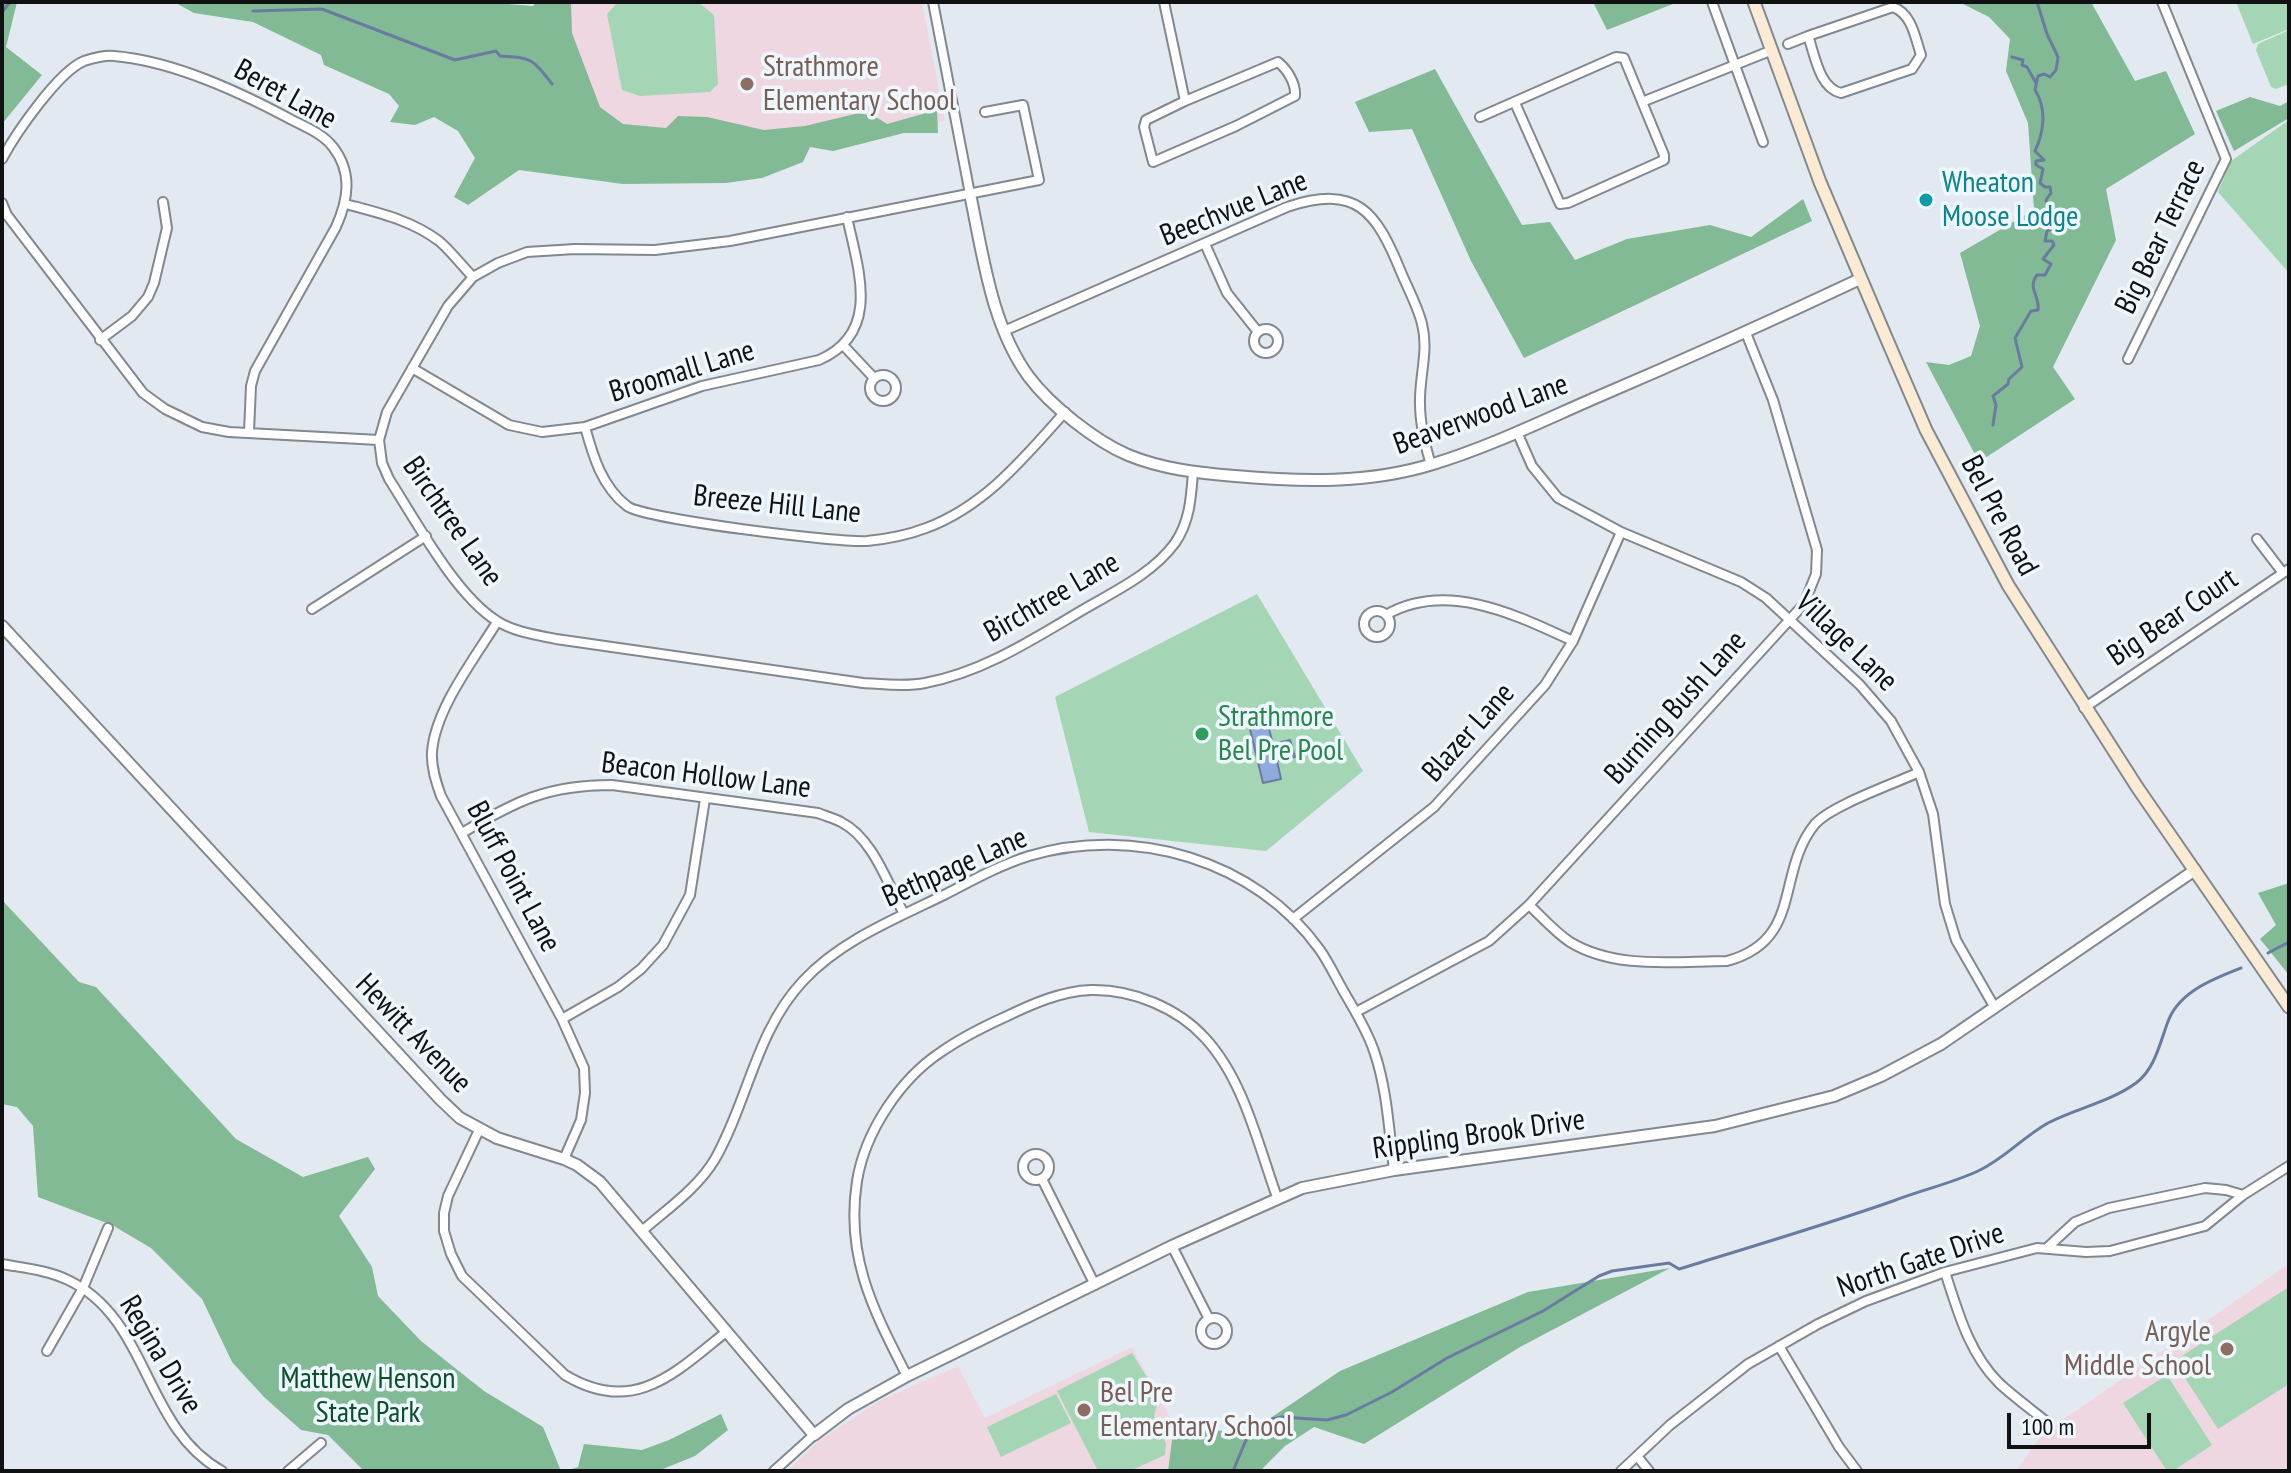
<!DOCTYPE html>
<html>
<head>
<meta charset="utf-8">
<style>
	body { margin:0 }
	#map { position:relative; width:2291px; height:1473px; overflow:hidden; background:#e2e9f0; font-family:"PT Sans Narrow",sans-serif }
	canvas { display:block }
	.frame { position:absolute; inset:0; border:4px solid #0f1113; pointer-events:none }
	.scale { position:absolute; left:2007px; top:1413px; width:144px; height:36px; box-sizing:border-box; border:4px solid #0f1113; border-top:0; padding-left:10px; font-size:24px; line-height:28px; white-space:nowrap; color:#0f1113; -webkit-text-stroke:6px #eff7fe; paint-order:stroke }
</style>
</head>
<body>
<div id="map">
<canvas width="2291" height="1473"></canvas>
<div class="frame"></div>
<div class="scale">100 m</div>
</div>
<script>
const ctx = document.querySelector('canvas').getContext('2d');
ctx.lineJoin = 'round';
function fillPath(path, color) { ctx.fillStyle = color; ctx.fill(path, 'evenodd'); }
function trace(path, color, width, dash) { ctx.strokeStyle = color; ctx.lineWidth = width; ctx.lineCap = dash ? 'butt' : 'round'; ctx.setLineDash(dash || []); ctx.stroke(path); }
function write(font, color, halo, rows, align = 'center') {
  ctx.font = font + ' "PT Sans Narrow",sans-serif'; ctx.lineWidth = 7; ctx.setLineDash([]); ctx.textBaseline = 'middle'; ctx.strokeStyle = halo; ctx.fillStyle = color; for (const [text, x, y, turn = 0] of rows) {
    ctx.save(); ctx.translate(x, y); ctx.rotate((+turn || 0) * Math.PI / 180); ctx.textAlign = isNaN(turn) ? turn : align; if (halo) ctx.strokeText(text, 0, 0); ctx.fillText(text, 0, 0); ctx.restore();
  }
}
fillPath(new Path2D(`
	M554 2H922L945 121 679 173 560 122Z
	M2289 1264V1471H2016L2042 1434Z
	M1132 1347 1174 1425 1183 1463 1166 1471H787L819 1441 879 1401 958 1366 985 1418Z`), '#efd7e2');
fillPath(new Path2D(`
	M618 2H698L714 15 718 84 710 92 640 96 622 90 607 14Z
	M2236 2H2289V29L2253 44Z
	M2289 30V84L2276 89 2271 87 2256 50 2258 44Z
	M2289 120V273L2218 192 2231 161Z
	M1257 594 1363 771 1266 851 1089 832 1055 697Z
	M2289 1287V1384L2218 1429 2174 1361Z
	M1132 1353 1159 1397 1154 1416 1166 1444 1165 1455 1130 1471H1098L1057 1391Z
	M2167 1375 2212 1445 2173 1471H2167L2123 1403Z
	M1056 1394 1071 1423 1001 1457 987 1427Z`), '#a4d5b4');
fillPath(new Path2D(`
	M2 2H17L6 47 42 75 2 124Z
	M174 2H483L533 6 536 2H571L572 33 600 107 623 124 666 128 678 116 707 117 764 130 805 126 859 113 876 117 887 124 937 110 938 133H904L833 151 810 147 803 162 762 178 726 183 623 184 519 170 468 205 454 197 475 158 458 131 434 117 415 125 390 122 399 106 389 94 324 65 321 55 253 22 194 13Z
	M1593 2H1678L1607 30Z
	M1959 2H2091L2135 81 2166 71 2195 134 2106 189 2116 240 2053 367 2075 399 1979 462 1926 362 1949 365 1971 356 1980 326 1960 253 2034 210 2028 123 2006 71 2010 39 1989 17Z
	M1435 69 1522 225 1550 222 1575 260 1627 239 1710 225 1751 237 1803 199 1812 221 1524 358 1471 261 1412 129 1369 132 1355 102Z
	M2250 97 2280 106 2289 101V118L2234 151 2216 111Z
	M2289 883V975L2260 939 2276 925 2258 893Z
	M2 900 79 982 96 987 236 1139 303 1177 368 1157 375 1169 339 1216 372 1267 378 1296 421 1341 484 1391 543 1427 561 1471H364L328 1435 301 1430 264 1397 232 1362 202 1299 151 1248 112 1225 38 1197 33 1126 17 1107 2 1104Z
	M1670 1268 1520 1347 1364 1444 1314 1427 1285 1446 1260 1471H1168L1174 1425 1247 1434 1340 1371 1528 1292Z
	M721 1414 728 1430 695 1456 658 1471H566L578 1467 584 1444 642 1450 669 1440Z`), '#82ba95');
const water = new Path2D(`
	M1268 725 1273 744 1290 740 1295 757 1277 761 1281 779 1263 783 1250 729Z`);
fillPath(water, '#91a9dd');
trace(water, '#6a7ba0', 2);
trace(new Path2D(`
	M253 11 322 9 455 60 496 51 500 56C532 58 532 58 552 84
	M2 12 10 2
	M2012 57 2023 60 2022 65 2027 67 2036 83
	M1993 425 1996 405 1993 396 2008 384 2009 379 2022 367 2015 338 2031 311 2038 310C2040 296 2027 288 2037 275H2045L2051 264 2043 259 2054 245 2052 241H2045L2047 231 2058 226 2053 222 2046 200 2051 193 2050 187H2045L2040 183 2043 169 2036 165V161L2044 160 2035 151C2044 132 2047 109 2035 90L2038 76 2044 74 2050 77 2056 70 2058 57 2047 34 2037 2
	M2268 953 2289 942
	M1233 1471 1246 1440 1253 1431 1272 1419 1282 1417 1327 1420 1346 1415 1392 1392 1447 1358 1543 1311 1599 1276 1612 1271 1669 1263 1679 1269C1750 1247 1822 1226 1893 1201 1921 1190 1950 1184 1978 1171 2004 1159 2023 1137 2048 1123 2077 1108 2110 1102 2136 1083 2156 1068 2160 1041 2169 1019 2181 991 2215 978 2241 968`), '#6a7ba0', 3);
const minor = new Path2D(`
	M933 2 970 194
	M1164 2 1185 101
	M1712 2 1763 142
	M1893 7C1912 14 1915 37 1921 55L1912 69 1841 93C1819 88 1815 55 1808 36Z
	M1788 44 1808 36
	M1278 62C1288 70 1296 84 1295 96L1236 126 1153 162 1144 127 1146 120 1185 101Z
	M1642 102 1770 51
	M985 112 1023 105 1039 180 730 241 655 250 575 249 527 252 498 263 473 277 448 306 387 412 379 440 382 463 389 479C416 521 456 596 497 621 514 632 537 635 556 639L863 683C883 684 905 687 925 683 984 672 1035 638 1086 608 1117 590 1153 573 1175 543 1190 521 1191 498 1193 472
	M1480 117 1616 57 1624 58 1664 155V160L1568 203 1560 204 1515 103
	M2 159C16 133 58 72 84 61 94 58 104 55 114 56 174 61 240 92 292 120 306 127 323 134 333 147 353 173 348 200 336 227L255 371 251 386 249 432
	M2 203 7 215 143 393 165 409 202 427 229 432 379 440
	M346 204C379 213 411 220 439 241 451 251 462 266 473 277
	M1205 244 1227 293 1258 332
	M1254 341a12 12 0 1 1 24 0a12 12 0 1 1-24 0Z
	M1004 331 1287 207C1357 184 1376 211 1401 272 1408 289 1418 307 1422 324 1429 351 1419 377 1420 404 1420 425 1425 445 1431 465
	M100 340 132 316 148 297 154 283 167 228 163 202
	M843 345 874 378
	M2128 359 2226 159 2162 2
	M412 368 509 425 542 432 585 427 702 386 819 360C882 333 858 269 847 217
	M870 388a13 13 0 1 1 26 0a13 13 0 1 1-26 0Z
	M585 427C593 456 602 487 627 506 643 519 839 543 867 541 887 539 908 535 926 528 985 506 1024 458 1065 412
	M1517 432 1532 466 1558 498 1621 532 1741 582 1766 598 1860 685 1891 721 1919 772 1933 814 1945 904 1956 940 1995 1008
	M2257 539 2283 573
	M312 609 426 536
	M1364 624a13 13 0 1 1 26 0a13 13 0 1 1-26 0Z
	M1386 615C1447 580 1516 615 1573 641
	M497 622C475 658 435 709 432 752 431 767 436 782 441 796L562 1019 584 1068 585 1093 581 1120 564 1159
	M2084 708 2289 569
	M462 833C516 801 547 785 612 785L818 813C825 816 834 818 841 822 873 838 888 885 904 914
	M1529 905C1542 917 1555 932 1570 942 1616 970 1676 961 1727 961 1804 940 1775 873 1815 824 1832 805 1894 784 1919 772
	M1293 919 1434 807 1545 685 1573 641 1621 532
	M1356 1012 1489 941 1529 905 1804 604 1816 574 1817 550 1773 400 1746 333
	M562 1019 618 987 641 969 663 945 690 895 705 799
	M480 1128 448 1196 444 1213V1231L451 1254 462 1276 565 1375C633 1416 674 1374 726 1332
	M1023 1167a13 13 0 1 1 26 0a13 13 0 1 1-26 0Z
	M1042 1179 1095 1285
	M642 1231C667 1209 698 1188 715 1159 748 1101 756 1031 803 981 841 940 897 918 946 894 973 880 1000 865 1029 856 1133 825 1255 859 1320 950 1329 963 1336 978 1344 992 1355 1011 1367 1030 1374 1051 1387 1088 1389 1131 1394 1170
	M1172 1246 1209 1319
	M2048 1247 2075 1222 2109 1208 2205 1188 2226 1190 2243 1195
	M2 1264C24 1268 48 1270 68 1280 150 1319 143 1427 222 1471
	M1945 1272C1958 1312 1969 1353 1999 1383 2014 1397 2032 1410 2048 1423
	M1201 1331a13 13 0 1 1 26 0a13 13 0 1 1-26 0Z
	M1779 1346 1839 1447 1857 1471
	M47 1351 83 1288 108 1228
	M907 1376C874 1311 845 1258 857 1181 865 1132 900 1079 941 1052 961 1038 983 1027 1005 1017 1032 1004 1061 991 1091 990 1132 989 1178 1008 1205 1038 1244 1080 1258 1145 1277 1197
	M1637 1456 1649 1471
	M288 1471 321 1443
	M774 1471 814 1435
	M1621 1471 1670 1425 1748 1364 1818 1324 1866 1301 1945 1272 2037 1248 2086 1252 2110 1251 2205 1226 2243 1195 2289 1166`);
const tertiary = new Path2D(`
	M970 194C983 255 991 325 1029 377 1050 405 1095 441 1128 455 1162 469 1198 473 1235 476 1301 482 1368 484 1433 464 1489 447 1542 421 1595 398 1684 360 1773 320 1860 279
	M2 626 440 1099 460 1118 497 1138 564 1159 577 1165 600 1182 814 1435 848 1409 907 1376 1172 1246 1302 1188 1394 1170 1715 1126 1834 1096 1881 1076 1941 1044 2195 870`);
const secondary = new Path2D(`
	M1754 2 1820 182 1885 335 1926 430 2008 585 2137 787 2289 1007`);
trace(minor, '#81888e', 12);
trace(tertiary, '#81888e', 14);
trace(secondary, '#81888e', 15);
trace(minor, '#fff', 8);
trace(tertiary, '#fff', 10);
trace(secondary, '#fcebd4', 11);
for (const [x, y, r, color] of [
	[747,84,8,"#8d6e63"],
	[1926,200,8,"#0f9aa8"],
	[1202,734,8,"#2e9e5b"],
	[2227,1349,8,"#8d6e63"],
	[1084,1410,8,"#8d6e63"]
]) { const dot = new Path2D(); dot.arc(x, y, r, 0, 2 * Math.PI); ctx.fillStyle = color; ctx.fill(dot); trace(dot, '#eff7fe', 3); }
write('30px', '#785e54', '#eff7fe', [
	["Strathmore",763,67],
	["Elementary School",763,101],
	["Argyle",2211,1332,"right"],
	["Middle School",2211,1366,"right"],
	["Bel Pre",1100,1393],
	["Elementary School",1100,1427]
], 'left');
write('30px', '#0f1113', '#eff7fe', [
	["Beret Lane",285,95,29],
	["Beechvue Lane",1234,209,-22],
	["Big Bear Terrace",2161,237,-64],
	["Broomall Lane",682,372,-17],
	["Beaverwood Lane",1481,415,-20],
	["Breeze Hill Lane",777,505,6],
	["Bel Pre Road",1999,516,62],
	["Birchtree Lane",452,522,55],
	["Birchtree Lane",1052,598,-30],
	["Big Bear Court",2173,618,-34],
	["Village Lane",1846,642,44],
	["Burning Bush Lane",1676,708,-48],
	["Blazer Lane",1469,733,-48],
	["Beacon Hollow Lane",706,776,7],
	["Bethpage Lane",955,868,-24],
	["Bluff Point Lane",513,877,62],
	["Hewitt Avenue",413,1034,46],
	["Rippling Brook Drive",1479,1135,-8],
	["North Gate Drive",1921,1261,-19],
	["Regina Drive",160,1355,59]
]);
write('30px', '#0d838f', '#eff7fe', [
	["Wheaton",1942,183],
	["Moose Lodge",1942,217]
], 'left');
write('30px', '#27864d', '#eff7fe', [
	["Strathmore",1218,717],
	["Bel Pre Pool",1218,751]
], 'left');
write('30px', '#0a4f2c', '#eff7fe', [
	["Matthew Henson",368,1379],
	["State Park",368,1413]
]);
</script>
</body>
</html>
